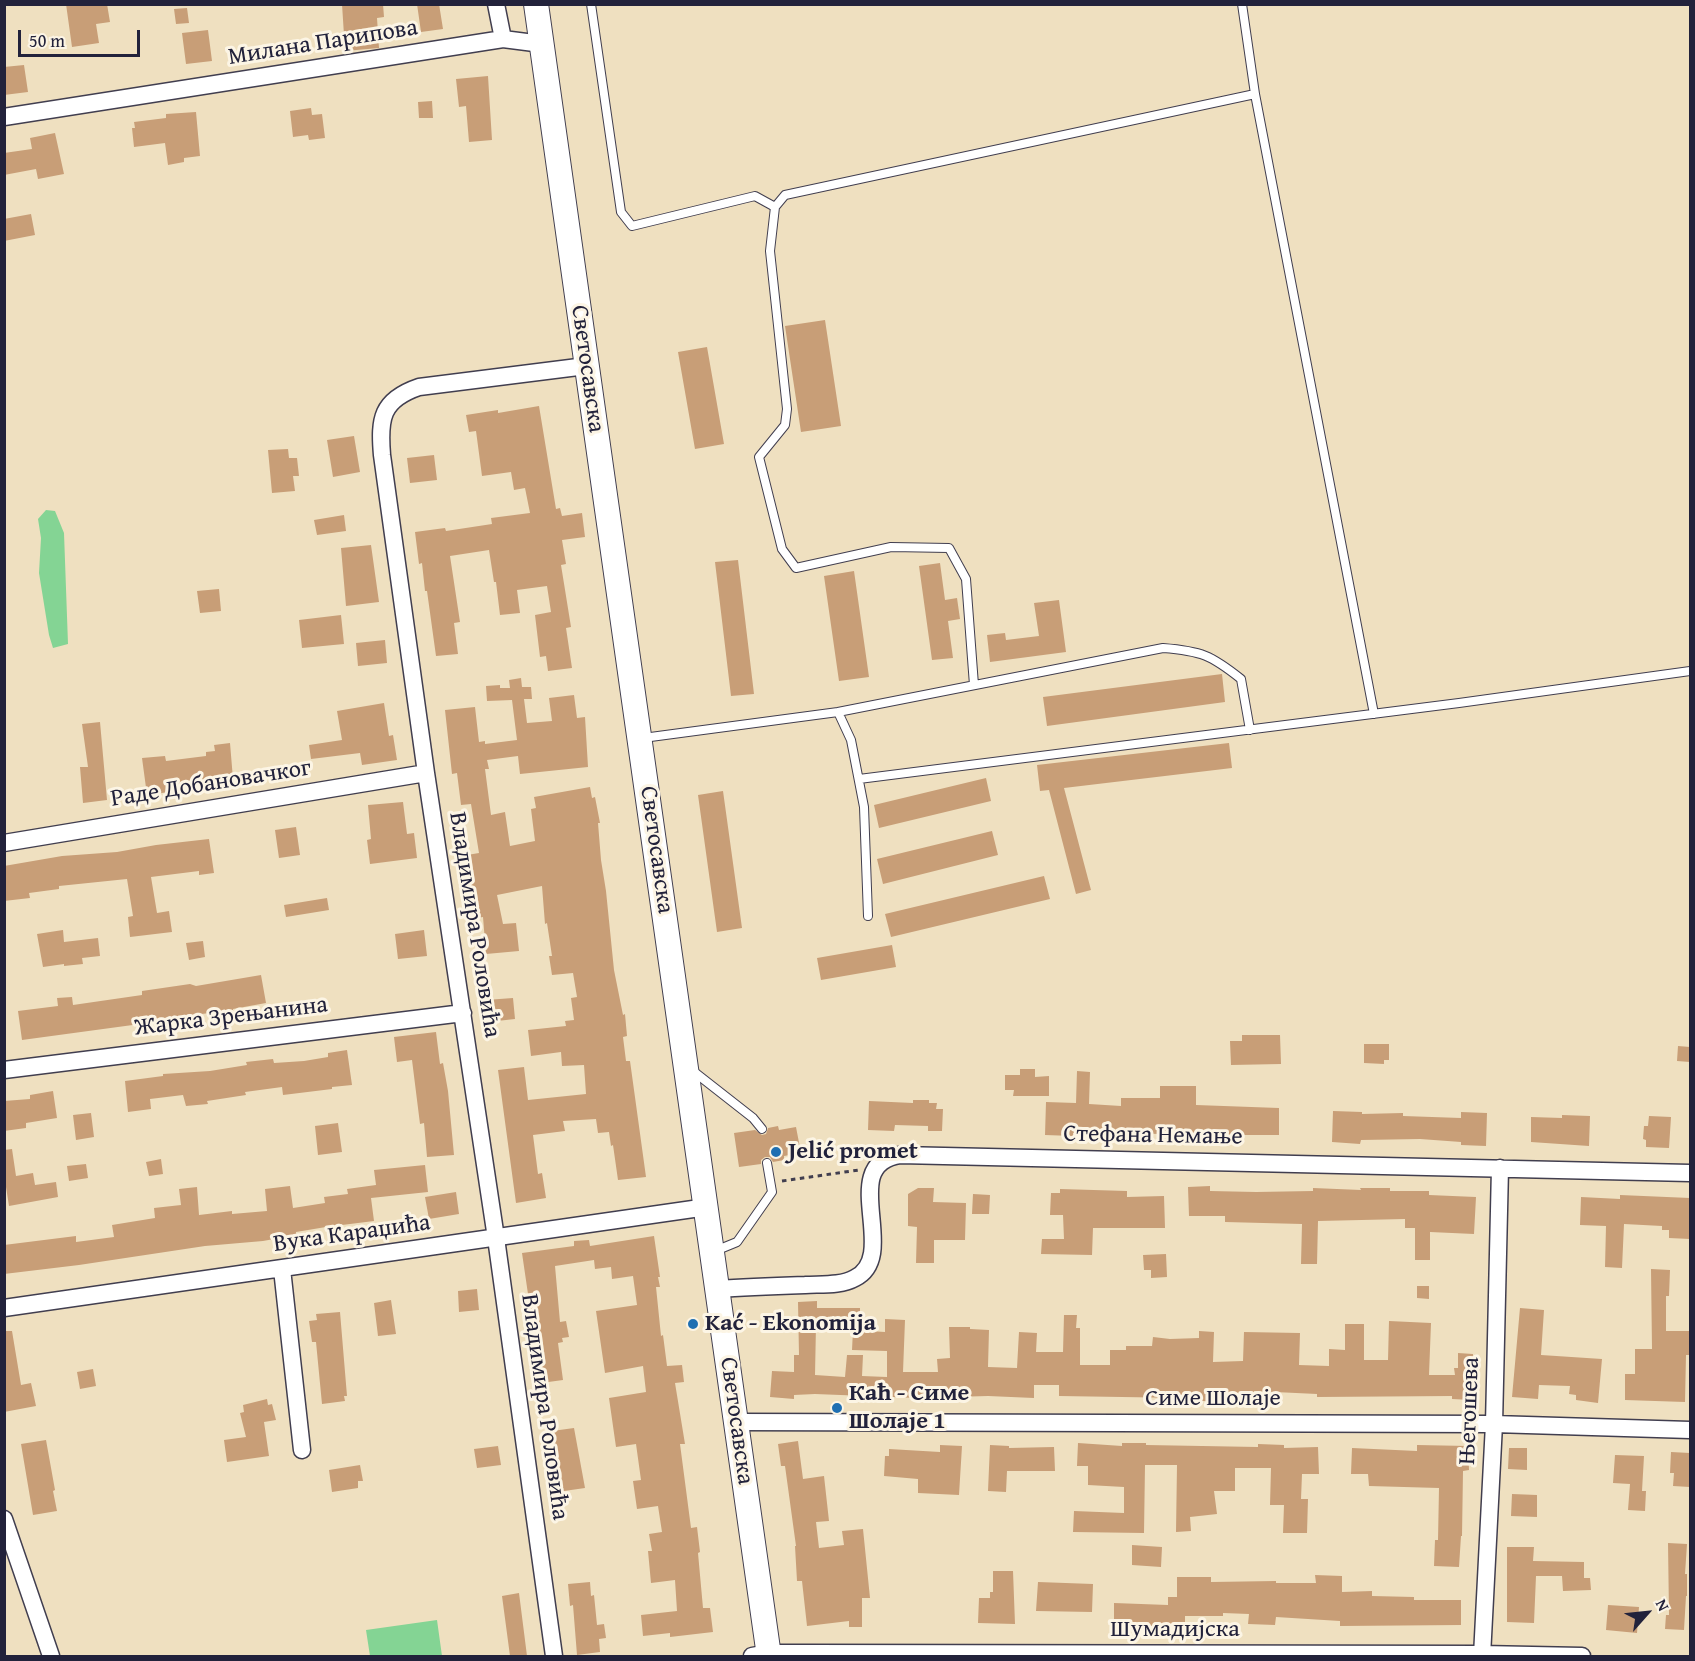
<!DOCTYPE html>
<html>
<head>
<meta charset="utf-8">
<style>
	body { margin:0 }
	#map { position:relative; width:1695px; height:1661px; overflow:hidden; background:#efe0c0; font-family:"Gentium Book Plus",serif }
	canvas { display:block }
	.frame { position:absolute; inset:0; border:6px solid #22223b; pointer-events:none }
	.north { position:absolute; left:1617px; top:1583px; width:60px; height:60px; -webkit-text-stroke:4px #fcf5e5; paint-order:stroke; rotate:63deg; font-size:16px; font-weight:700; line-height:24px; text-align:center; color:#22223b }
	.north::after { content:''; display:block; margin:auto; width:21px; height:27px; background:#22223b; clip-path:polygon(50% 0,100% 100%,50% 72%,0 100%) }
	.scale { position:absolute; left:18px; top:30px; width:122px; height:27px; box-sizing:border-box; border:3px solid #22223b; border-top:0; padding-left:8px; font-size:18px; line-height:21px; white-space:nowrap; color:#22223b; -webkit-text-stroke:4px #fcf5e5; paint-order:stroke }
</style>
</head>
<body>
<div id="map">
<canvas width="1695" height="1661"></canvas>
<div class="frame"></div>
<div class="north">N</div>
<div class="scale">50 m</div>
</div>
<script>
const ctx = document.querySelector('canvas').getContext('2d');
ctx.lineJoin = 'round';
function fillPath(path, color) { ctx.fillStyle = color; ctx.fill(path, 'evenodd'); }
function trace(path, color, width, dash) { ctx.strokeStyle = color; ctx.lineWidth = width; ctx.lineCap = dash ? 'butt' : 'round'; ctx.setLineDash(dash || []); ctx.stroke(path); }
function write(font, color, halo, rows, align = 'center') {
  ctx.font = font + ' "Gentium Book Plus",serif'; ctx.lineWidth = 6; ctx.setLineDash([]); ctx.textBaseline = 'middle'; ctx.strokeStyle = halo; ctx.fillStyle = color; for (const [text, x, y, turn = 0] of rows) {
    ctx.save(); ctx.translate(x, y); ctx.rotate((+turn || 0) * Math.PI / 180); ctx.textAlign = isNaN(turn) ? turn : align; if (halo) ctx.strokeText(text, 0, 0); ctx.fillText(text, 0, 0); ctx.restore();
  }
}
fillPath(new Path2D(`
	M46 510 55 511 64 533 68 644 53 648 49 635 39 573 41 538 38 519Z
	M437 1620 442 1656H370L366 1630Z`), '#84d494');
fillPath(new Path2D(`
	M66 4H107L110 22 96 24 99 43 72 47Z
	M342 4H383L384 17 377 18 379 48 345 51Z
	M417 4H439L443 29 421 32Z
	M187 8 189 23 176 24 174 9Z
	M208 30 212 61 186 64 182 33Z
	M24 65 28 92 4 95V67Z
	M488 76 492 140 469 142 466 106 459 107 456 79Z
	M432 101 433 118H419L418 102Z
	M311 108 312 115 322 114 325 138 309 140 308 135 293 137 290 111Z
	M196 112 200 156 184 158V162L168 165 165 143 134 147 132 128H135L134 122 166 118V114Z
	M55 133 64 174 38 179 36 169 4 175V153L32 149 30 138Z
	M31 214 35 235 4 241V219Z
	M825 320 841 426 801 432 785 326Z
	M707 347 724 444 695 449 678 352Z
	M539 406 556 509 560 508 562 516 582 513 585 537 562 540 566 564 561 565 571 627 566 628 572 668 548 671 546 656 540 657 535 615 551 612 547 586 517 590 520 613 500 615 496 582H494L489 550 450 556 460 622 454 623 458 654 436 656 427 591H425L422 563 419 564 415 532 445 528 446 531 492 524 491 518 530 513 525 488 514 490 511 472 482 476 476 431 469 432 466 415 498 410V413Z
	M354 436 360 472 333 477 327 440Z
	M288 449 289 458H297L299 476H293L295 491 272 493 268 450Z
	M434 455 437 480 410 483 407 458Z
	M344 515 346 531 317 535 314 520Z
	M371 545 379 602 346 606 341 548Z
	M738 560 754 694 731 696 715 562Z
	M940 563 945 600 957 598 960 619 948 621 953 658 932 660 919 566Z
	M854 571 869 677 839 681 824 576Z
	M219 589 221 611 200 613 197 591Z
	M1059 600 1066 652 990 662 987 635 1005 633 1006 640 1039 636 1034 603Z
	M341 615 344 644 302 648 299 620Z
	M385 640 387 663 358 666 356 643Z
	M1222 674 1225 702 1047 726 1043 697Z
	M521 678 522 687H531L532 699H524L527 723 552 721 549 698 574 695 577 718 585 717 588 767 520 774 518 756 487 760 489 769H485L491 815 505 812 510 846 535 841 531 809 536 808 534 797 590 787 592 798 595 797 600 823H598L601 860 606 891 614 970 623 1015 625 1014 627 1036 623 1037 626 1061H630L646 1177 618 1180 613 1145 611 1146 609 1132 598 1133 596 1119 563 1121 565 1131 533 1135 538 1174 542 1173 546 1198 516 1203 498 1070 524 1067 528 1100 586 1094 584 1065 562 1066 561 1052 531 1056 528 1030 566 1026 565 1021 574 1020 571 998 577 997 573 973 552 975 549 956H552L547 923 545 924 542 886 497 895 503 924 516 923 519 951 486 954 483 917 472 919 461 856 479 853 471 804 461 805 457 773 452 774 445 710 475 707 479 742 485 741V744L517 740 512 700 487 701 486 686 500 685V688H510L509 680Z
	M384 703 389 736 393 735 397 760 362 765 360 753 311 759 309 745 342 740 337 711Z
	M100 722 107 800 83 803 80 767H88L82 724Z
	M230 743 233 779H227V783L169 789V792L147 795 142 758 165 756 166 761 206 756V752L215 751 214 745Z
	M1229 743 1232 768 1064 788 1091 890 1076 894 1049 790 1040 791 1037 765Z
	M986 778 991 801 879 828 874 805Z
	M723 791 742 928 717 932 698 795Z
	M403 802 407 834 414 833 417 858 370 864 367 840 371 839 368 805Z
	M296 827 300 855 279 858 275 830Z
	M992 831 998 855 883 884 877 859Z
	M209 839 214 873 199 875V871L151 877 157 913 169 911 172 932 130 937 128 917 133 916 127 879 59 886V889L29 893 30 898 4 901V866L62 856 117 852 156 845Z
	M1044 876 1050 899 891 937 885 914Z
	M327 898 329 910 286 917 284 905Z
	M63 930 64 942 98 938 100 956 82 958 83 964 64 966V964L43 967 37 934Z
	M424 930 427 956 398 959 395 934Z
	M203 941 205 957 189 960 186 943Z
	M892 945 896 967 821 980 817 958Z
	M261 975 266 1003 233 1009V1010L139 1022 140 1024 22 1040 18 1011 58 1006 57 998 72 997 73 1005 142 995V991L190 984 196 986Z
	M513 998 515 1019 488 1022 486 1000Z
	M436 1032 440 1064 443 1063 448 1091 454 1155 427 1157 424 1123 420 1124 412 1060 397 1062 394 1037Z
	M1242 1035H1280L1281 1064 1231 1065 1230 1041H1242Z
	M1364 1044H1389V1060H1384V1064L1364 1063Z
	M1678 1046 1690 1047V1062L1677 1061Z
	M347 1050 352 1085 332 1087V1089L283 1095 282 1087 245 1092 246 1095 207 1101 208 1104 186 1106 183 1095 150 1099 151 1109 128 1112 125 1081 163 1076V1074L210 1071 247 1065 246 1062 273 1059 274 1063 304 1061 328 1057V1053Z
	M1020 1069H1035V1077L1049 1076V1096H1013L1014 1090H1005V1075H1020Z
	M1077 1071 1090 1072 1089 1104 1121 1106V1098H1160V1086H1196V1105L1279 1108V1135H1239V1137L1200 1135V1140L1167 1139V1134L1073 1133V1136L1045 1135 1046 1102 1076 1103Z
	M53 1091 57 1118 26 1123V1128L4 1131V1101L30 1099V1095Z
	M913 1100H929V1103H937L936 1109H943L942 1131H928V1126L895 1125 894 1131 868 1130 869 1101 913 1103Z
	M1333 1111 1362 1112V1114L1403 1113V1116L1461 1118V1112L1487 1113 1486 1146 1461 1145V1142L1420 1139 1361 1140 1360 1144 1332 1142Z
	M91 1113 94 1137 76 1140 73 1115Z
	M1562 1115 1590 1116 1589 1146 1531 1142V1117L1562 1118Z
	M1649 1116 1671 1117 1669 1148 1646 1147V1140L1643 1139 1644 1126H1648Z
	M338 1123 342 1152 318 1155 315 1126Z
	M778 1126 779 1130 796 1127 801 1153 784 1156V1160L773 1162 770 1157H765L761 1160V1164L739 1167 734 1133 755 1130 762 1135 766 1134 768 1128Z
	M12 1149 16 1176 33 1173 35 1185 56 1182 58 1197 9 1206 6 1187H4V1150Z
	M161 1159 163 1174 149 1176 146 1162Z
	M86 1164 88 1178 69 1181 67 1166Z
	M425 1165 428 1192 371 1198 374 1221 326 1227 296 1232V1235L263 1241 205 1246 79 1265 4 1274V1245L76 1236V1242L114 1237 112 1225 155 1218 154 1208 181 1205 179 1189 197 1187 199 1215 232 1211V1214L267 1211 265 1189 290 1186 293 1208 325 1203 324 1197 348 1194 347 1189 376 1185 374 1170Z
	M1210 1186V1191L1256 1192 1313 1191V1188L1361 1190 1360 1188H1390V1191H1429V1195L1476 1197 1474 1234 1430 1232V1260H1415V1228H1405V1219L1318 1221 1317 1264H1301L1302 1224 1225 1222V1216H1189L1188 1187Z
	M918 1188H934L933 1202 966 1203 965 1240H934V1263H916L917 1227 908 1226V1194Z
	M1060 1189 1127 1191V1197L1164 1196 1165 1228H1093L1092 1255 1041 1254 1042 1239H1064L1063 1215H1050L1051 1193H1060Z
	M456 1192 459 1214 429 1219 425 1197Z
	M973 1194 990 1195 989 1214H972Z
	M1620 1195 1690 1198V1239L1669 1238V1230H1662V1226L1624 1224 1622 1268 1605 1267 1606 1226 1580 1225 1581 1197 1620 1199Z
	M654 1236 660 1277H658L660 1287H656L661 1336 663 1335 667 1366 682 1365 684 1382 675 1383 685 1444H680L691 1528 697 1527 700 1552 698 1553 703 1608H710L713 1632 670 1637V1633L643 1636 641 1615 677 1611 675 1580 651 1583 648 1551H652L649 1534 662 1532 658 1506 637 1509 633 1481 641 1480 636 1444 616 1447 609 1398 646 1392 643 1366 605 1373 596 1311 637 1305 633 1276 612 1279 611 1267 595 1269 594 1260 555 1266 560 1322 566 1321 569 1337 562 1338 563 1342 558 1343 563 1380 541 1383 522 1253 574 1246V1241L589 1240 590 1246Z
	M1166 1254 1167 1277 1151 1278V1270H1144L1143 1255Z
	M1651 1269 1670 1270 1669 1296H1666V1331H1690V1355H1686L1685 1402 1625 1400V1374H1635V1349H1652Z
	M1417 1286H1429V1299L1417 1298Z
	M477 1289 479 1310 459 1312 458 1291Z
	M391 1300 396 1334 378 1336 374 1303Z
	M817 1301V1308H860V1325H816L815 1375 845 1377 847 1355H863L862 1376 887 1377V1351L852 1350 853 1330 885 1332V1319L905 1320 903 1372H938L937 1359 950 1358 949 1327H970V1329L989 1330 988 1367 1017 1368 1019 1332 1037 1333 1036 1352H1063L1064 1315H1077L1076 1328H1080V1365H1110V1350H1126V1346H1152L1153 1337 1170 1339 1199 1338V1331L1214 1332 1213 1362 1243 1361 1244 1332 1300 1333 1299 1365 1329 1366V1349L1345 1350V1324H1364V1360H1388L1389 1321 1431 1323 1429 1375H1455L1454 1368H1458V1353L1473 1354 1472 1400 1452 1399V1396L1317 1397V1394L1254 1391V1401L1208 1399V1401H1185V1398L1059 1396V1385H1034V1398L988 1396 917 1398 815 1394 794 1395V1399L770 1397 772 1371 794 1372V1355H799L798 1302Z
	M1520 1308 1544 1310 1541 1355 1602 1359 1598 1403 1576 1400V1395L1569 1394 1570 1386 1539 1385 1538 1399 1512 1397Z
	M340 1312 347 1396H344L345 1401 322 1404 316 1342H312L309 1321 317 1320 316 1314Z
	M4 1331H12L21 1385 31 1383 36 1406 4 1412Z
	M93 1369 96 1386 80 1389 77 1372Z
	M267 1399 268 1405 272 1404 276 1420 264 1422 269 1456 227 1462 224 1440 246 1437 240 1413 244 1412 243 1405Z
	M574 1428 585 1488 557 1492 552 1453H548L545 1432Z
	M46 1440 55 1490 53 1491 57 1511 33 1515 21 1444Z
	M798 1441 803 1479 824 1476 829 1521 816 1522 819 1548 844 1545 842 1531 863 1529 870 1598H862V1627H849V1621L807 1626 802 1581H797L795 1546H796L785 1466H781L778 1444Z
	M1078 1443 1122 1446V1443H1146V1445L1258 1447V1444L1284 1445V1448L1318 1447 1319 1474H1302L1301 1499H1308L1307 1533H1283L1284 1505H1270L1271 1468H1235V1491H1214L1217 1514 1190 1517 1191 1531 1176 1532 1177 1465H1145L1144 1533 1073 1532 1074 1511 1124 1513V1487L1088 1485V1466H1077Z
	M940 1445 962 1446 959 1495 918 1493V1479L884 1476 885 1456H889V1449L940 1452Z
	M990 1445 1009 1446V1448L1054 1447 1055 1471H1007L1006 1492 988 1491Z
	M1417 1445 1468 1446 1469 1470 1463 1471 1462 1536H1461L1459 1567 1434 1566 1435 1540H1438L1439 1488 1369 1486 1368 1474H1351L1352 1448 1417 1451Z
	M498 1446 501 1465 477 1468 474 1449Z
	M1509 1448H1527V1470L1508 1469Z
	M1671 1452 1690 1453V1487L1673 1486 1674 1473H1670Z
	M1615 1455 1644 1456 1642 1491H1646L1645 1511 1628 1510 1630 1484 1613 1483Z
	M360 1465 363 1481H358V1488L332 1492 329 1470Z
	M1512 1494 1537 1495V1517L1511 1516Z
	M1668 1543 1687 1544 1685 1574H1687V1596H1686L1684 1630 1665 1629 1666 1615H1669Z
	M1132 1545 1162 1547 1161 1567 1132 1565Z
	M1507 1547H1534L1533 1561 1584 1562V1578H1590L1591 1590 1563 1591 1562 1576H1536L1534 1623 1507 1622Z
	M993 1571H1013L1015 1624 978 1623 979 1598H990V1592H993Z
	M1315 1575 1342 1576V1592L1372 1591V1596L1414 1597V1600H1461V1625L1340 1626V1621L1276 1617 1275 1625 1248 1624 1249 1614 1223 1613V1616H1185V1627L1114 1628V1603L1168 1605V1597H1177V1577H1211V1582L1276 1581V1583H1316Z
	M590 1582 591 1596 594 1595 597 1625 604 1624 606 1638 599 1639 600 1652 577 1655 573 1605 570 1606 568 1584Z
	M1038 1582 1093 1584 1092 1612 1036 1611Z
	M519 1593 527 1656H510L502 1596Z
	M1608 1605 1639 1607 1637 1633 1606 1630Z`), '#c89e77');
const service = new Path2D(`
	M591 4 621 212 632 226 755 196 775 207
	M1242 4 1255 94 1374 714
	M974 685 966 579 949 548 891 547 796 568 782 549 759 457 785 425 787 409 770 251 775 207 785 195 1255 94
	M838 712 1163 648C1201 651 1211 655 1241 679L1250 730
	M643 738 838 712 851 740 864 807 868 916
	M859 779 1459 703 1690 671
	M693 1071 753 1118 762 1129
	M715 1251 737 1242 772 1192 767 1163`);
const minor = new Path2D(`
	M496 4 503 39
	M4 117 503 39 542 44
	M4 843 426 773
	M4 1070 463 1013
	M282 1269 302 1450
	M718 1289C747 1287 776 1286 805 1285 821 1284 841 1286 855 1278 901 1255 836 1164 900 1155L1690 1173
	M4 1308 707 1207
	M736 1422 1494 1424 1690 1430
	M4 1519 51 1656
	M554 1656 496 1238 426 773 382 455C379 419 381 400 419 387L586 366
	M752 1656 769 1653H805L1482 1654 1582 1656
	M1482 1656 1494 1424 1500 1168`);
const secondary = new Path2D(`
	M536 4C612 555 694 1106 769 1656`);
trace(service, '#413e4f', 10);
trace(minor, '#413e4f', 19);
trace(secondary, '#413e4f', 26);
trace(new Path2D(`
	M782 1181 859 1170`), '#413e4f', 3, [4.5, 4.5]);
trace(service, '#fff', 8);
trace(minor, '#fff', 16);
trace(secondary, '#fff', 24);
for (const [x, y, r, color] of [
	[776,1152,6,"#1f6fb2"],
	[693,1324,6,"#1f6fb2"],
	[837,1408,6,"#1f6fb2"]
]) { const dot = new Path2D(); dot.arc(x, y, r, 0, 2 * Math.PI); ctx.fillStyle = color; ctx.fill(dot); trace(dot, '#fcf5e5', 2); }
write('24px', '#22223b', '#fcf5e5', [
	["Милана Парипова",323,43,-9],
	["Светосавска",587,369,82],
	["Раде Добановачког",211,784,-9],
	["Светосавска",656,850,82],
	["Владимира Роловића",474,925,81],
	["Жарка Зрењанина",231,1017,-7],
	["Стефана Немање",1153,1136,1],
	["Вука Караџића",352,1234,-8],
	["Симе Шолаје",1213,1399],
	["Владимира Роловића",544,1407,82],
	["Његошева",1470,1411,-88],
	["Светосавска",736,1421,82],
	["Шумадијска",1175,1630]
]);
write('bold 24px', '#22223b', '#fcf5e5', [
	["Jelić promet",788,1152],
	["Kać - Ekonomija",705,1324],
	["Каћ - Симе",849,1394],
	["Шолаје 1",849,1422]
], 'left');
</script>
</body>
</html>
